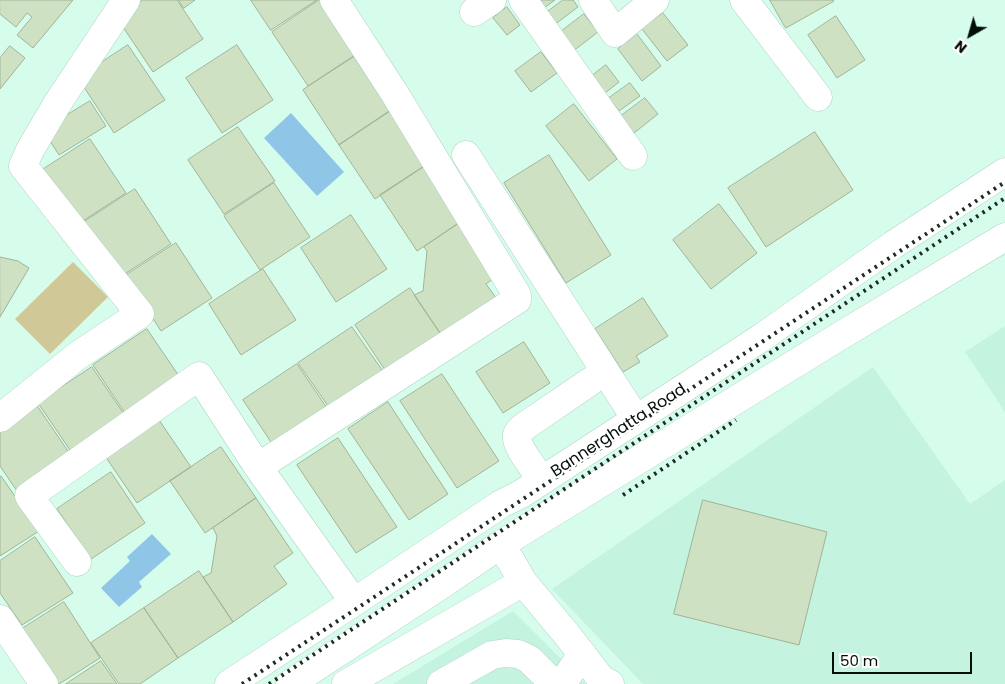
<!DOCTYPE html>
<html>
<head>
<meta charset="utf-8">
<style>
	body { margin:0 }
	#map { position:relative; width:1005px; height:684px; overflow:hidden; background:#d6fdec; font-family:Poppins,sans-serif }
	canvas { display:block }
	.north { position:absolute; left:945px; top:10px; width:50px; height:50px; -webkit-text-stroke:4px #fff; paint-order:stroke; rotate:218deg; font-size:14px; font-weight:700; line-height:20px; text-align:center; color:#030e09 }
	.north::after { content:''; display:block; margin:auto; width:18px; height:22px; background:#030e09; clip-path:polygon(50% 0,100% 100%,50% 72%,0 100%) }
	.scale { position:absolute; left:832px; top:652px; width:140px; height:22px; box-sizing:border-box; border:2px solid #030e09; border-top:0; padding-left:6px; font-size:15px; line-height:18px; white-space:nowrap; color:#030e09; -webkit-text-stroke:4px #fff; paint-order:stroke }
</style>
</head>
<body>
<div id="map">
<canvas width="1005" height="684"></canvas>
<div class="north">N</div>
<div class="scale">50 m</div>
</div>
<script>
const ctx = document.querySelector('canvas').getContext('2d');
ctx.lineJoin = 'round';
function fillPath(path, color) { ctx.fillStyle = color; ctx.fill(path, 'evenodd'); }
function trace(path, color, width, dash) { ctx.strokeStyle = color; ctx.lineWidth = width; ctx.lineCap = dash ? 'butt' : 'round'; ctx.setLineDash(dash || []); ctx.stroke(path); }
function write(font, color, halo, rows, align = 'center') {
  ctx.font = font + ' Poppins,sans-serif'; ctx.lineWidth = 4; ctx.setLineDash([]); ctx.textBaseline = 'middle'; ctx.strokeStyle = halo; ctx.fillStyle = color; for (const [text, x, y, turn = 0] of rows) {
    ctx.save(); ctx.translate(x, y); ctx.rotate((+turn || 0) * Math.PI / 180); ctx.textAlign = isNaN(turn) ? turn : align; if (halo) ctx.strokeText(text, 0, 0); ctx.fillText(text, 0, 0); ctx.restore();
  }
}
fillPath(new Path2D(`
	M1005 326V412L965 352Z
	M873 367 970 504 1005 480V684H643L552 589Z
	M513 611 586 684H393Z`), '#c4f3e0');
fillPath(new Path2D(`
	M73 262 108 297 50 354 15 319Z`), '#d1c897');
fillPath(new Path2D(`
	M291 113 344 172 317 196 264 138Z
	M152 534 171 554 139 582 142 587 119 607 101 588 130 561 127 557Z`), '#8fc6e8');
const building = new Path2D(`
	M0 0H73L33 48 17 35 32 17 27 13 16 27 0 14Z
	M143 0H177L203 39 153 72 117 18Z
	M179 0H195L184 8Z
	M251 0H317L271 30Z
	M319 0H323L358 53 308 86 272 32Z
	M532 0H555L540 11Z
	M563 0H573L578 7 554 25 546 13Z
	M770 0H833L834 1 786 28Z
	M507 7 520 25 507 35 493 18Z
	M663 13 688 45 667 61 642 29Z
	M584 14 598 32 572 52 558 34Z
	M836 16 865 60 837 78 808 35Z
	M637 34 661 66 642 81 618 49Z
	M128 45 165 100 114 133 78 78Z
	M237 45 273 100 222 133 186 78Z
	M10 46 25 58 0 89V58Z
	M541 52 557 73 531 92 515 71Z
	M354 57 390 111 339 145 303 90Z
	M606 65 619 82 605 93 592 76Z
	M630 83 640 96 619 111 609 98Z
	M645 98 658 114 634 133 621 116Z
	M90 101 106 126 59 155 43 130Z
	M574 104 617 159 589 181 546 126Z
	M390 111 426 165 375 199 339 145Z
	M238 127 275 181 224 214 188 160Z
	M815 132 853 190 766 247 728 188Z
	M90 139 126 193 75 226 39 172Z
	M549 155 611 255 566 283 504 183Z
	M428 164 465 219 417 251 380 195Z
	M274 183 310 237 260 270 224 216Z
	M135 189 171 244 120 277 84 222Z
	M719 204 757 253 711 289 673 240Z
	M351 215 387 269 336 302 301 248Z
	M465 219 501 273 486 284 499 302 444 339 414 295 423 291 427 251 424 247Z
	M176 243 212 298 161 331 125 276Z
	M0 257 18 261 29 268 0 317Z
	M263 269 296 320 241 355 209 304Z
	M410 288 444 339 389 376 355 325Z
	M643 298 668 336 636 356 640 362 623 372 595 329Z
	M352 327 387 377 333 413 298 363Z
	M147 329 181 379 127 416 93 365Z
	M524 342 550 383 503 413 476 372Z
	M297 364 331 414 277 451 243 400Z
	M92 367 126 417 72 453 38 403Z
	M442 374 499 461 457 488 400 401Z
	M388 402 448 494 409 520 348 429Z
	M36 404 70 454 17 491 0 466V429Z
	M157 417 191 467 137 503 103 453Z
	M338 438 397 527 356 553 297 465Z
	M221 447 256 498 205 533 170 481Z
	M111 472 145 523 91 559 57 509Z
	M1 476 39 531 0 556V477Z
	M256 498 293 553 274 566 287 584 233 622 203 577 211 573 217 536 213 528Z
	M703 500 827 532 799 645 674 614Z
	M35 537 73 593 22 625 0 593V561Z
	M199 571 233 622 178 658 144 608Z
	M64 602 100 658 59 684H47L14 634Z
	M144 608 178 658 140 684H119L91 643Z
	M101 661 117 684H66Z`);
fillPath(building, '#cee1c2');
trace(building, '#a1b395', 1);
const minor = new Path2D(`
	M523 0 633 156
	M593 0 615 33 655 0
	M744 0 818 97
	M474 12 492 0
	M466 155 636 419
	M0 418 77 356 140 314 23 166 30 150 57 104 126 0
	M258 467 515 301 517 300V295L395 94 334 0
	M542 480C536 471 514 445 517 435 518 431 522 428 525 426L591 381
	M77 562 29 496 199 376 258 467 354 602
	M0 619 44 684
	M346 684 523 582
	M441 684 492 655 506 653 518 654 529 659 554 684
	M562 684 582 654`);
const major = new Path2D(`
	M500 545 511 561 523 582 568 636 601 679 610 684
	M229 684 354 602 501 504 521 494 761 338 893 245 1005 172
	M290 684 444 583 500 545 840 336 1005 237`);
trace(minor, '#add4c3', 29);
trace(major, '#add4c3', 29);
trace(minor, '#fff', 28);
trace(major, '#fff', 28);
trace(new Path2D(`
	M623 495 736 420
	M242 684 1005 182
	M269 684 1005 198`), '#1c2b24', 4, [2.5, 5]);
write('16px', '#030e09', '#fff', [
	["Bannerghatta Road",619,431,-33]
]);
</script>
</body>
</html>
